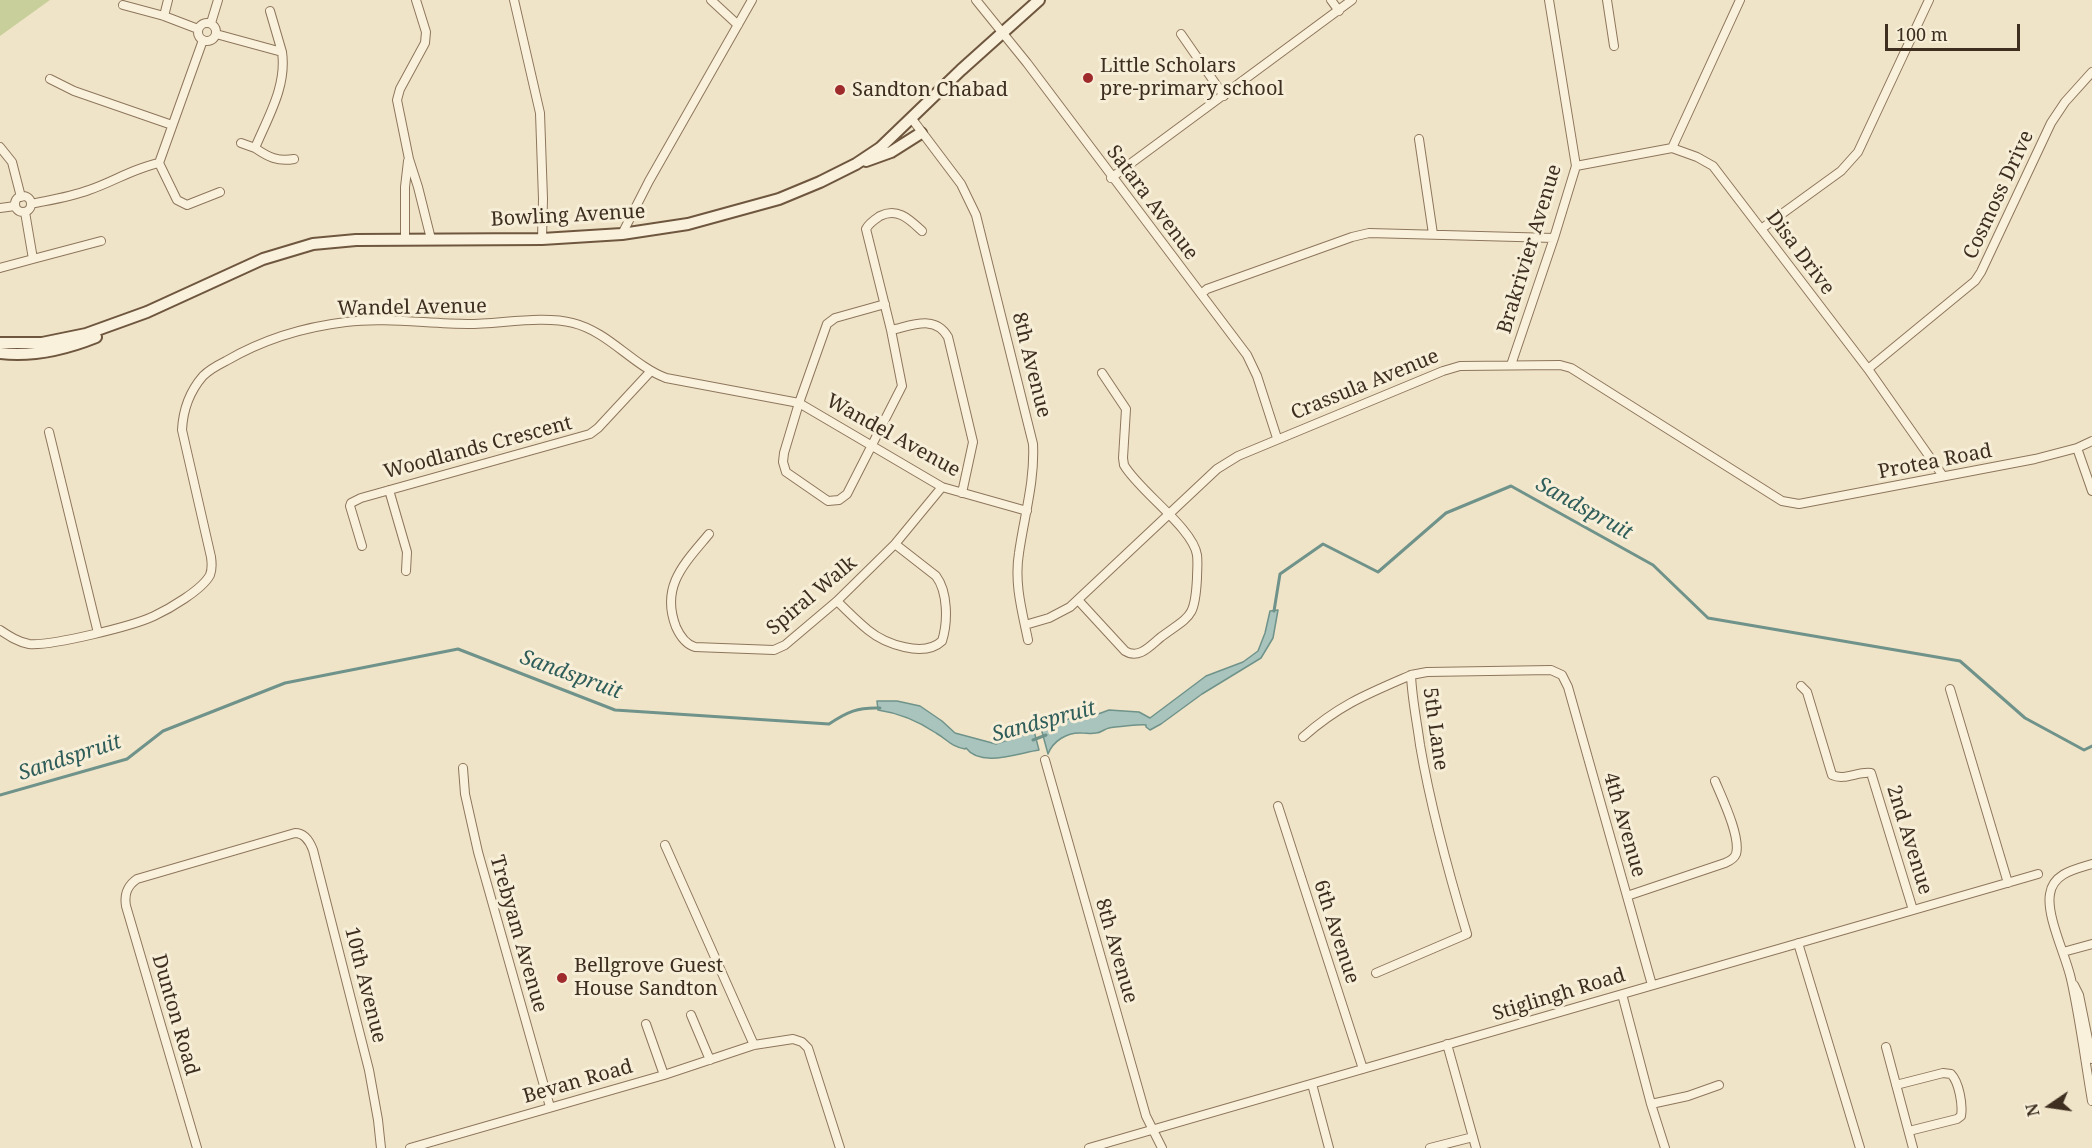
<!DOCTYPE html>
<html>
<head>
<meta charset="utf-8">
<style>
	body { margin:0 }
	#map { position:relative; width:2092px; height:1148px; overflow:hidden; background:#f0e4c8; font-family:"Noto Serif",serif }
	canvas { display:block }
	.north { position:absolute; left:2020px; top:1076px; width:60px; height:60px; -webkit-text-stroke:4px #f7eed8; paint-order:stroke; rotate:257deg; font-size:16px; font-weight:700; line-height:24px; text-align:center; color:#3d2e20 }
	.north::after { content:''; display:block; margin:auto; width:21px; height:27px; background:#3d2e20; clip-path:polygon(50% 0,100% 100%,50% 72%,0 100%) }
	.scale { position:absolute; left:1885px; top:24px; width:135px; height:27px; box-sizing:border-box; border:3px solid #3d2e20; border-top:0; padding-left:8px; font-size:18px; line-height:21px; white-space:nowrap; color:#3d2e20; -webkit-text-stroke:4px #f7eed8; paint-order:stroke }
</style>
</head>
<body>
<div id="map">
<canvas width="2092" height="1148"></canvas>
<div class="north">N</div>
<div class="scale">100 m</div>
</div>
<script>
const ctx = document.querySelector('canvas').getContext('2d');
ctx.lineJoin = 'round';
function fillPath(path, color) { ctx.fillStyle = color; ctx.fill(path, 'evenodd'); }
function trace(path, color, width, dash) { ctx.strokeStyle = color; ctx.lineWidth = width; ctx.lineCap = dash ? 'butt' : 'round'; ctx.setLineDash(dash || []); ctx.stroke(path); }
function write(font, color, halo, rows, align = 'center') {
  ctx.font = font + ' "Noto Serif",serif'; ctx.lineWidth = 6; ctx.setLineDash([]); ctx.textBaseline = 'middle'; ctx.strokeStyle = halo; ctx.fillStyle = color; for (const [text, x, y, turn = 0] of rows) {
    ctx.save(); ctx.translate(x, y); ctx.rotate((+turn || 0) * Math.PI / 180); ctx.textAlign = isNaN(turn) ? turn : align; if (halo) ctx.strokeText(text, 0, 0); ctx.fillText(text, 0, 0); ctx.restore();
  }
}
fillPath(new Path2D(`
	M0 0H50L0 36Z`), '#c9cf9b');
const water = new Path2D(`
	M1278 610 1273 638 1261 658 1202 694 1161 724 1150 730 1146 727V725C1143 724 1113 727 1109 728 1104 729 1101 733 1096 733 1091 734 1087 733 1082 733 1067 732 1053 741 1048 754L1041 728H1049L1073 717H1090L1109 710 1139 712 1150 718 1206 676 1243 662 1258 651 1265 633 1270 611Z
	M877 701H897L920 706 942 721 955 733 996 744 1034 731 1039 750C1018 753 981 768 966 748L965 749C950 746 948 740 936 733 918 721 899 713 878 710Z`);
fillPath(water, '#a9c4bc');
trace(water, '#6f938a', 1.5);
trace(new Path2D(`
	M1274 611 1280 574 1323 544 1378 572 1446 513 1511 486 1653 565 1708 618 1960 661 2025 718 2084 750 2092 746
	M1033 740 1046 735
	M0 795 127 759 163 731 285 683 458 649 615 710 829 724C847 712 858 707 880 708`), '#6f938a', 3);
const street = new Path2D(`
	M416 0 426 32 425 43 400 89 397 100 409 159 418 187 431 239
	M514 0 540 113 543 199 542 239
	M711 0 738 25
	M976 0 1027 63 1247 355 1257 376 1277 438
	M1331 0 1339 11
	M1607 0 1614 46
	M123 5 164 16 198 29
	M270 11 282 52
	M164 16 168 0
	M198 32a9 9 0 1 1 18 0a9 9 0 1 1-18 0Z
	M211 23 218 0
	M216 34 282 52C287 86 268 117 255 148 268 157 278 162 294 159
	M1181 34 1224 96
	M50 79 74 91 172 125
	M912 119 961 184 976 215 1033 444C1035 481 1024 517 1019 553 1014 583 1022 611 1028 640
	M1419 139 1433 234
	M241 143 255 148
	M0 147 12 162 21 197
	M1672 148 1740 0
	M159 163 177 200 187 205 220 192
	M1576 166 1672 148 1697 157 1713 166 1868 369 1943 476
	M1111 178 1352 0
	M15 204a8 8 0 1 1 16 0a8 8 0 1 1-16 0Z
	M31 204C50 200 70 197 89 190 113 182 134 168 159 163L203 40
	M0 208 15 206
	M1761 229 1841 171 1858 152 1929 0
	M622 234 649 181 752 0
	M405 240V187L408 161
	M33 259 101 241
	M0 268 33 259 25 212
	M1201 294 1207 289 1352 237 1369 233 1554 238
	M885 304 835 318 827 324 799 403 784 453 783 462 786 472 828 501 839 500 847 494 902 386 891 330 866 229C869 223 874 220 880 216 898 207 910 220 922 231
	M891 330C911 326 935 314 948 337L973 442 962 493
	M1511 365 1554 238 1576 166 1549 0
	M1868 369 1975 281 1981 272 2051 123 2065 102 2092 72
	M49 432 98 633
	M2077 448 2092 491
	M389 490 407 552 406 571
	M709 534C685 563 660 586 676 627 680 636 685 644 695 647L774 650 785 645 837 601 895 544 942 487
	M362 546 350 506 351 503 361 498 590 434 598 428 650 372
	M1078 600 1125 651C1139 660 1151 645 1161 637 1191 615 1195 618 1197 578 1197 571 1198 563 1197 555 1193 528 1139 491 1124 465L1123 458 1126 409 1102 373
	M837 601C847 611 857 621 868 630 885 644 924 658 942 641 948 622 948 592 936 576L895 544
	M1025 625 1049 618 1070 607 1217 469 1238 456 1443 371 1460 366 1560 365 1571 368 1782 501 1799 504 2035 459 2077 448 2092 441
	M0 630C9 636 18 642 29 644 52 646 133 626 154 616 169 609 202 590 210 575 212 570 212 564 211 557L182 430C183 410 190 391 203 376 209 370 218 365 226 361 262 340 304 327 346 322 386 317 428 324 468 324 500 324 543 315 573 323 609 332 632 365 666 378L799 403 942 487 1027 511
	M1801 686 1807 692 1832 775C1845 781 1858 771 1871 773L1913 910
	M1950 689 2008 883
	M1303 737C1339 705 1367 694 1411 675
	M1045 760 1146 1116 1162 1148
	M463 768 465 794 478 852 550 1107
	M1278 806 1363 1069
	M665 845 754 1045
	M2092 864C2076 869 2053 873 2050 894 2046 916 2066 956 2071 979 2080 1019 2085 1060 2092 1101
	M1627 896 1725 863C1730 861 1734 859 1736 854 1741 837 1722 798 1715 781
	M1798 943 1860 1148
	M2063 952 2092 944
	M1376 973 1467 934C1448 871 1431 809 1420 745 1417 722 1412 699 1411 675L1427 672 1551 670 1562 675 1568 687 1652 985
	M2074 985 2079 995 2092 1059
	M1622 994 1651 1104 1665 1148
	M691 1015 710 1060
	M646 1024 664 1075
	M1447 1044 1476 1148
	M1886 1047 1913 1148
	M1312 1084 1329 1148
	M1896 1085 1943 1073 1951 1074C1959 1082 1963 1105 1961 1116L1957 1119 1909 1131
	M1651 1104 1688 1096 1719 1085
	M197 1148 126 906C124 894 127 886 137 879L295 833C305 833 310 842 313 850L369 1070 378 1120 381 1148
	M410 1148 664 1075 754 1045 793 1039 802 1042 808 1048 840 1148
	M1089 1148 2038 874
	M1430 1148 1473 1137`);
const secondary = new Path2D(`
	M866 161 891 152 921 133
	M0 343H42L86 334 147 312 263 259 313 244 356 240 542 239 622 234 688 224 779 199 820 182 856 164 880 148 961 70 1039 0
	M0 353C33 357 66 349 96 337`);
trace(street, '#8d765c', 10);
trace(secondary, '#6f573f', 14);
trace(street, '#faf1dc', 8);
trace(secondary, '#faf1dc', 10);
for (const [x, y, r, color] of [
	[1088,78,6,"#9e2a2b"],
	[840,90,6,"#9e2a2b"],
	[562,978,6,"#9e2a2b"]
]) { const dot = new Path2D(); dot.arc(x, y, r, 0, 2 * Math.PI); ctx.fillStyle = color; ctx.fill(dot); trace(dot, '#f7eed8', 2); }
write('20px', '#3d2e20', '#f7eed8', [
	["Little Scholars",1100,66],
	["pre-primary school",1100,89],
	["Sandton Chabad",852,90],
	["Bellgrove Guest",574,966],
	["House Sandton",574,989]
], 'left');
write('20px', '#3d2e20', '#f7eed8', [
	["Cosmoss Drive",1999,195,-65],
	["Satara Avenue",1152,203,53],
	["Bowling Avenue",568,216,-3],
	["Brakrivier Avenue",1530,249,-73],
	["Disa Drive",1800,253,53],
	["Wandel Avenue",412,308,-1],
	["8th Avenue",1031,365,76],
	["Crassula Avenue",1365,385,-22],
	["Wandel Avenue",893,436,29],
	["Woodlands Crescent",478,448,-15],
	["Protea Road",1935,462,-11],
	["Spiral Walk",812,596,-40],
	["5th Lane",1435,729,82],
	["4th Avenue",1624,825,74],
	["2nd Avenue",1909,840,73],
	["6th Avenue",1336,932,72],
	["Trebyam Avenue",518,934,74],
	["8th Avenue",1116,951,74],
	["10th Avenue",365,985,76],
	["Stiglingh Road",1559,995,-17],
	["Dunton Road",175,1015,74],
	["Bevan Road",578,1082,-16]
]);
write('italic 21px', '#2f5d5a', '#f7eed8', [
	["Sandspruit",1584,509,29],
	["Sandspruit",571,675,20],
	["Sandspruit",1044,722,-15],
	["Sandspruit",70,758,-18]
]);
</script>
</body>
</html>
